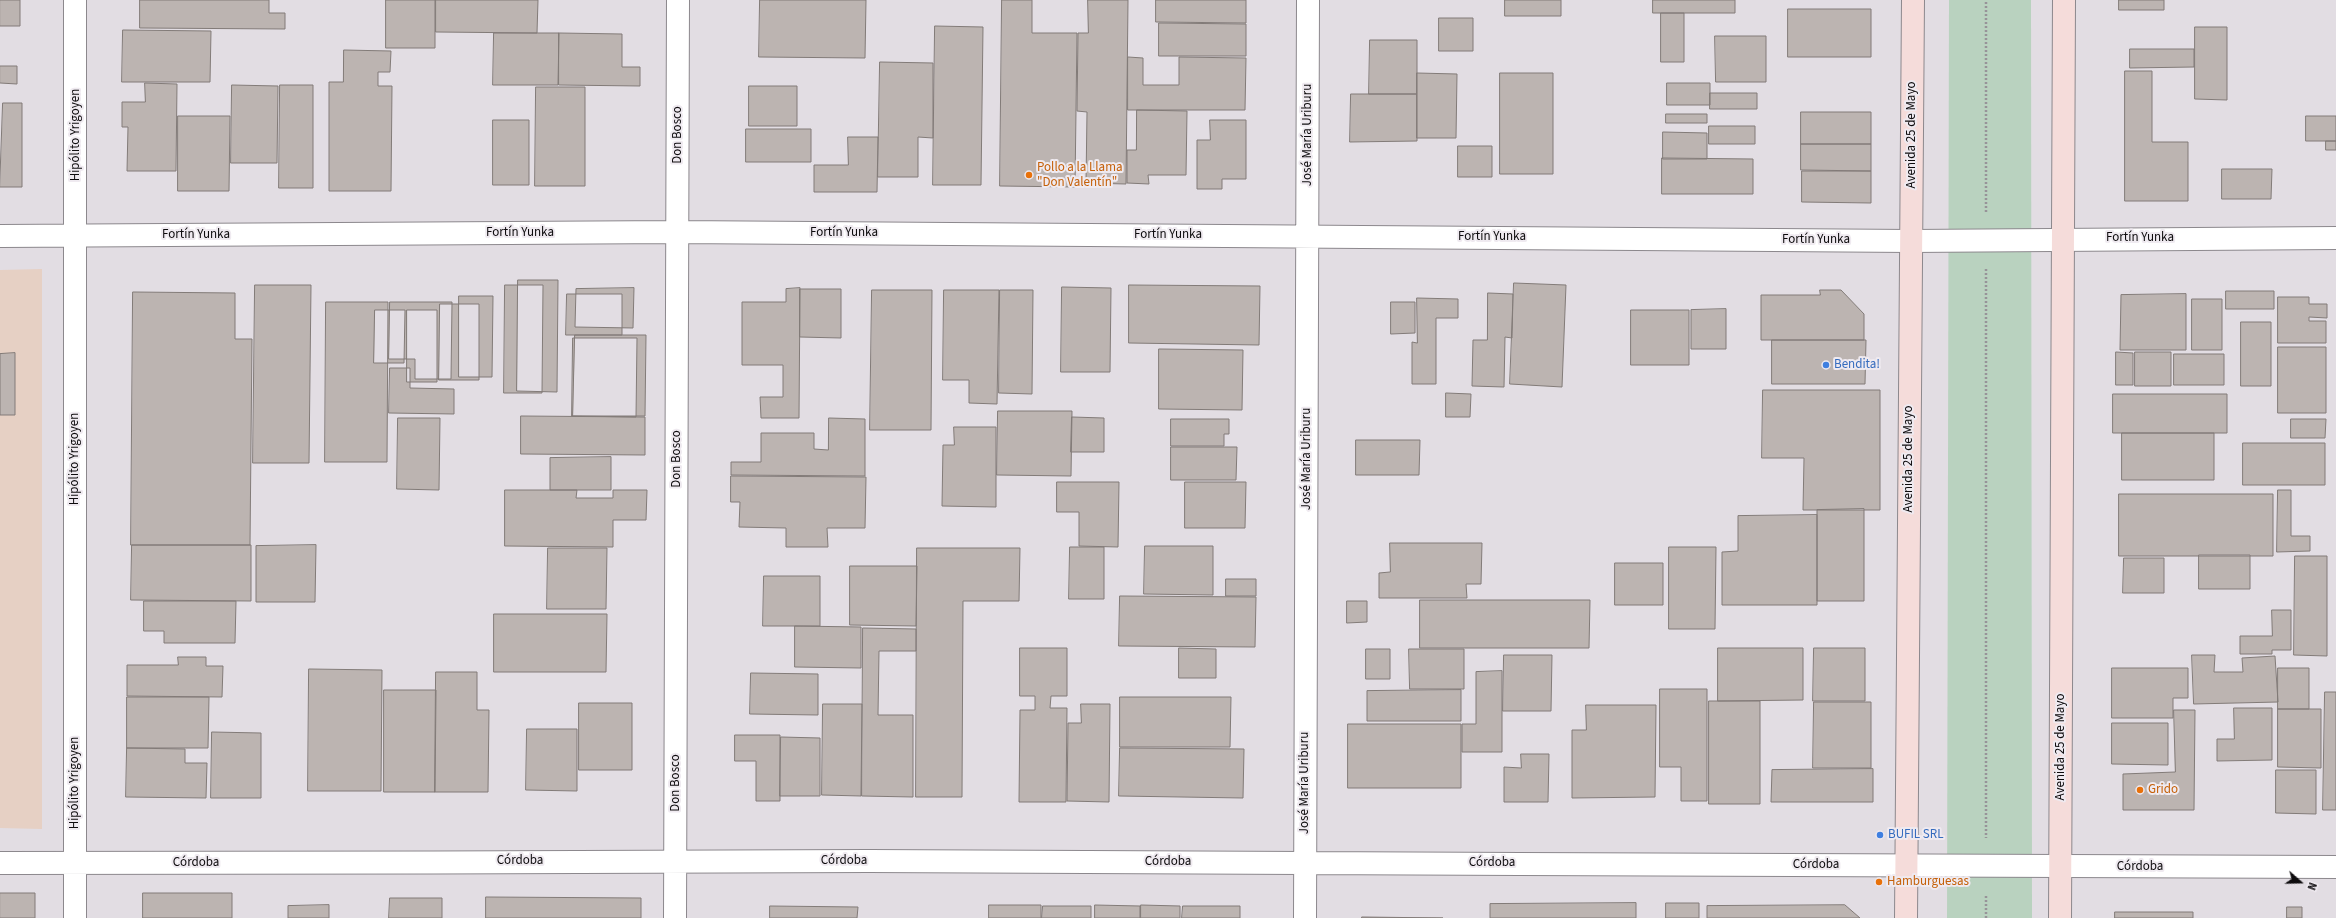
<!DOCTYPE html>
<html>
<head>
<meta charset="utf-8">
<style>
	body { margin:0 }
	#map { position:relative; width:2336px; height:918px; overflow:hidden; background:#e2dde3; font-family:"Source Sans 3",sans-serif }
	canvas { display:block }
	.north { position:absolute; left:2280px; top:862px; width:40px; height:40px; -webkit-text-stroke:3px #efeaf0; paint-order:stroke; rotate:110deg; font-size:11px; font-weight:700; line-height:16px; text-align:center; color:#0d0b0d }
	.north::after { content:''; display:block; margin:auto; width:14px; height:18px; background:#0d0b0d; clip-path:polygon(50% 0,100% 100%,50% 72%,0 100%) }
</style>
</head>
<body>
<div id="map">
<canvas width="2336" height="918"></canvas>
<div class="north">N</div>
</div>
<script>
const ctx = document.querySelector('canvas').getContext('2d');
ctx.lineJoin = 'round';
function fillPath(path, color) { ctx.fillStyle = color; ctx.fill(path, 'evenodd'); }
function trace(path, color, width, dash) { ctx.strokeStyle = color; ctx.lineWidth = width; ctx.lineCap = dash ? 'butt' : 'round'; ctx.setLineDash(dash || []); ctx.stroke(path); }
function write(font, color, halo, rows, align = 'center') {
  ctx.font = font + ' "Source Sans 3",sans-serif'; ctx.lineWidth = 4; ctx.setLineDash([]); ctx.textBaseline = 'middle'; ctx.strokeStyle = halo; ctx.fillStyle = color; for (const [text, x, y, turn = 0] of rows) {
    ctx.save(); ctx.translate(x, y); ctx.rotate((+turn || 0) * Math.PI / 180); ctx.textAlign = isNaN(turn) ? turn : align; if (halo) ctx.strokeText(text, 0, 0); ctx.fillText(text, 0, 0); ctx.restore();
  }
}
fillPath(new Path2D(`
	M42 269V829L0 828V270Z`), '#e6d0c4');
fillPath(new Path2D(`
	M1949 0H2031L2032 918H1947Z`), '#b9d2bf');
const building = new Path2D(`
	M0 0H20V26H0Z
	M140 0H269V13H285V29L140 28Z
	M386 0H435V48H386Z
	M436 0H538L537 33 436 32Z
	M760 0H866L865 58 759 57Z
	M1002 0H1032V33H1077L1075 187 1000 186Z
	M1088 0H1128L1126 184 1086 183 1087 112 1077 111 1078 33H1088Z
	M1156 0H1246V23L1156 22Z
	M1505 0H1561V16H1505Z
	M1653 0H1735V13H1653Z
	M2119 0H2164V10H2119Z
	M1788 9H1871V57H1788Z
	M1661 13H1684V62H1661Z
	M1439 18H1473V51H1439Z
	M1159 23 1246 24V56H1159Z
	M935 26 983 27 981 185H933Z
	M2195 27H2227V100L2195 99Z
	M123 30 211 31 210 82H122Z
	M494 33H559L558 85H493Z
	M559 33 622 34V67H640V86L559 85Z
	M1715 36H1766V82H1716Z
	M1370 40H1417V94H1369Z
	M2130 49H2194V67L2130 68Z
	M344 50 391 51 390 72H378V86H392L391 191H329V82H343Z
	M1128 57 1143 58V85H1179V57L1246 58 1245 110H1128Z
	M880 62 933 63V138L918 137V177H878Z
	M0 66H17V84L0 83Z
	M2125 71H2152V142H2188V201H2125Z
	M1417 73 1457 74 1456 138H1417Z
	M1500 73H1553V174H1500Z
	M145 83 177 84 176 171H127L128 127H122V102H145Z
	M1667 83H1710V105H1667Z
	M232 85 278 86 277 163H231Z
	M280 85H313V188H279Z
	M749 86H797V126H749Z
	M536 87H585V186H535Z
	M1710 93H1757V109H1710Z
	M1351 94H1417V141L1350 142Z
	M3 103H22V187H0Z
	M1137 110 1187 111 1186 175H1148L1149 184 1127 183V150H1136Z
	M1801 112H1871V144H1801Z
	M1666 114H1707V123H1666Z
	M178 116H230L229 191H178Z
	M2306 116H2336V141H2306Z
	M493 120H529V185H493Z
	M1210 120H1246V179H1222V189H1197V140H1210Z
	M1709 126H1755V144H1709Z
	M746 129H811V162H746Z
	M1663 132 1707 133V159H1663Z
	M848 137H878L877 192H814V165H848Z
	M2326 141H2336V150H2326Z
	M1801 144H1871V171L1801 170Z
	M1458 146H1492V177H1458Z
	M1662 158 1753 159V194H1662Z
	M2222 169H2272L2271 199H2222Z
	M1802 171H1871V203L1802 202Z
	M518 280H558L557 392 517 391Z
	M1514 283 1566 285 1562 387 1510 384Z
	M255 285H311L309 463H253Z
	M505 285H543L542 393H504Z
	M1129 285 1260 286 1259 345 1129 343Z
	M1062 287 1111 288 1110 372H1061Z
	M634 288 633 328 575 327 576 289Z
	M800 288 799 418H761L760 397H783V365H742V302H786V289Z
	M800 289H841V338L800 337Z
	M872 290H932L931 430H870Z
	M944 290H999L997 404 969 403V380H943Z
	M1000 290H1033L1032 394 999 393Z
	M1820 290H1841L1864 314V340H1761V295H1820Z
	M2226 291H2274V309H2226Z
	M133 292 235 293V339H252L250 545H131Z
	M1488 293 1513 294 1512 338 1505 337 1504 387 1472 386 1473 340H1487Z
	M567 294H622V335H566Z
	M2186 294V350H2120L2121 295Z
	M459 296H493L492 377H459Z
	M2278 297H2309V304H2327V318L2309 317V321H2326V343H2278Z
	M1417 298 1458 299V318H1436V384H1412V342L1417 343Z
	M2192 299H2222V350H2192Z
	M326 302H388L387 462H325Z
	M390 302H452L451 379H415V359H389Z
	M1391 302H1415V333L1391 334Z
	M440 304H479V380H439Z
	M1726 309V349H1691V310Z
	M375 310H405L404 363H374Z
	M407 310H437V382H407Z
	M1631 310H1689V365H1631Z
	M2241 322H2271V386H2241Z
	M575 335H646L645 416H573Z
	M573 338H637L636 417 572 416Z
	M1772 340H1866L1865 384H1772Z
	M2278 347H2326V413H2278Z
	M1159 349 1243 350 1242 410 1159 409Z
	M2116 352 2133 353V385H2116Z
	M2135 352H2171V386H2135Z
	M15 353V415H0V354Z
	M2174 354H2224V385H2174Z
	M390 368H410V388L454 389V414L389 413Z
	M1763 390H1880V510H1803L1804 458H1762Z
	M1446 393 1471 394 1470 417H1446Z
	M2113 394H2227V433H2113Z
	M998 411H1072L1071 476 997 475Z
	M521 416 645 417V455L521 454Z
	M1072 417 1104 418V452H1071Z
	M398 418H440L439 490 397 489Z
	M829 418 865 419V476L731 475V462H761V433H814V449L828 450Z
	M1171 419H1229V434H1224V446H1171Z
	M2291 419H2326L2325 438H2291Z
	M954 427H996V507L942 506 943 445H954Z
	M2122 433H2214V480H2122Z
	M1356 440H1420L1419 475H1356Z
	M2243 443H2325V485H2243Z
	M1171 447H1237L1236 480H1171Z
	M611 457V490H550V458Z
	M731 476 866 477 865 528H827L828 547H786V528L739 527 740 502H731Z
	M1057 482H1119L1118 547 1079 546V512H1057Z
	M1185 482H1246L1245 528H1185Z
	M505 490H577L576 498H613V490H647L646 520H613V547L505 546Z
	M2278 490H2291V536H2310V551L2277 552Z
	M2119 494H2273V556H2119Z
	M1864 509V601H1817V510Z
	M1817 515V605H1722V552L1738 551V516Z
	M1390 543H1482L1481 584H1466L1467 598H1379V573L1390 572Z
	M132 545H251V601L131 600Z
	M316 545 315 602H256V546Z
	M1145 546H1213V595L1144 594Z
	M1070 547H1104V599H1069Z
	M1669 547H1716L1715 629H1669Z
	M548 548H607L606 609H547Z
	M917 548H1020L1019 601H963L962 797H916Z
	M2199 555H2250V589H2199Z
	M2295 556H2327V656L2294 655Z
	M2124 558H2164V593H2123Z
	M1615 563H1663V605H1615Z
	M850 566H917L916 626 850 625Z
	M764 576H820V626H763Z
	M1226 579H1256V596H1226Z
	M1120 596 1256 597 1255 647 1119 646Z
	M1420 600H1590L1589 648H1420Z
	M144 601H236L235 643H164V631H144Z
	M1347 601H1367V622L1347 623Z
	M2272 610H2291V650H2272V654H2240V636H2272Z
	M494 614H607L606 672H494Z
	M795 626 861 627V668L795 667Z
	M863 628 916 629V651H879L878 715H913V797L862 796Z
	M1020 648H1067V696H1051L1050 708H1067L1066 802H1019L1020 710H1035V696H1020Z
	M1179 648 1216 649V678H1179Z
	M1718 648H1803V700L1718 701Z
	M1814 648H1865V701H1813Z
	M1366 649H1390V679H1366Z
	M1409 649H1464V689H1410Z
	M1504 655H1552L1551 711H1503Z
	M2192 655H2215L2214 672H2243L2242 658 2275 656 2278 702 2194 704Z
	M178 657H206V666H223L222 697 127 696V665H178Z
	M2112 668H2188V698H2173V718H2112Z
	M2278 668H2309V709H2278Z
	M309 669 382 670 381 791H308Z
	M1502 671V752H1462V724H1476V672Z
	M436 672H477V710H489L488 792H435Z
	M751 673 818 674V715L750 714Z
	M1660 689H1707V801H1681V767H1660Z
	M384 690H436L435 792H384Z
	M1461 690V721H1367V691Z
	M2325 692H2336V810H2323Z
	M127 697H209L208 748H127Z
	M1120 697H1231L1230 747H1120Z
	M1709 701H1760V804H1709Z
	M1814 702H1871V768H1813Z
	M579 703H632V770H579Z
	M823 704H862L861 796 822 795Z
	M1081 704H1110L1109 802 1067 801 1068 723H1081Z
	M1586 705H1656L1655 797 1572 798V730H1586Z
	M2234 708H2272V760L2217 761V739H2234Z
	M2278 709H2321V768L2278 767Z
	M2174 710H2195L2194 810H2123V774L2175 772Z
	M2112 723H2168V765L2112 764Z
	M1348 724H1461V788H1348Z
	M527 729H577V791L526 790Z
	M212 732 261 733V798H211Z
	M735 735H780V801H756V761H735Z
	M781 737 820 738V796H780Z
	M127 748 185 749V763H207L206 798 126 797Z
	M1120 748 1244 749 1243 798 1119 796Z
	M1521 754H1549L1548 802H1504V767L1521 768Z
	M1873 769V802H1771L1772 770Z
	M2276 770H2316V814L2276 813Z
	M0 893H35V918H0Z
	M143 893H232V918H143Z
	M486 897 641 898V918H486Z
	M390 898H442V918H389Z
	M1636 903V918H1490V904Z
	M1666 903H1699V918H1666Z
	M329 905V918H288V906Z
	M989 905H1041V918H989Z
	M1095 905 1140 906V918H1095Z
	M1141 905 1180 906V918H1141Z
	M1845 905 1860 918H1707V906Z
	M770 906 858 907 857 918H770Z
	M1043 906H1091V918H1042Z
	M1183 906H1240V918H1182Z
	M2287 907H2302V918H2287Z
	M2115 912H2193V918H2115Z
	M1362 917 1443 918H1362Z`);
fillPath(building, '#bcb4b1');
trace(building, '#827b78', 1);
const street = new Path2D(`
	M0 236 677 232 1911 241 2336 238
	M0 863C290 865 579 860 869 861 1358 862 1847 867 2336 867
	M75 918V0
	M675 918 678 0
	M1305 918 1308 0`);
const secondary = new Path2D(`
	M1906 918 1913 0
	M2060 918 2064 0`);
trace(street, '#8c888d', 24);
trace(secondary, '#8c888d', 24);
trace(new Path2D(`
	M1986 212V0
	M1986 269V838
	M1986 918V895`), '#979398', 2.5, [2, 2]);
trace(street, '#fff', 22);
trace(secondary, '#f5dcda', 22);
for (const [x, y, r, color] of [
	[1029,175,4,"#e8710a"],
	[1826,365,4,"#3f7fe0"],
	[2140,790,4,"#e8710a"],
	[1880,835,4,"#3f7fe0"],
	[1879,882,4,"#e8710a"]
]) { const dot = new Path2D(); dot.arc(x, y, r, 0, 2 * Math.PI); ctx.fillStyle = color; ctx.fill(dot); trace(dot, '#efeaf0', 1.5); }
write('13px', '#0d0b0d', '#efeaf0', [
	["Hipólito Yrigoyen",76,135,-90],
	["Don Bosco",678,135,-90],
	["José María Uriburu",1308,135,-90],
	["Avenida 25 de Mayo",1912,135,-90],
	["Fortín Yunka",520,233],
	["Fortín Yunka",844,233],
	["Fortín Yunka",196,235],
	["Fortín Yunka",1168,235],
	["Fortín Yunka",1492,237],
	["Fortín Yunka",2140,238],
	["Fortín Yunka",1816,240],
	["Hipólito Yrigoyen",75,459,-90],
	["Don Bosco",677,459,-90],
	["José María Uriburu",1307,459,-90],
	["Avenida 25 de Mayo",1909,459,-90],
	["Avenida 25 de Mayo",2061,747,-90],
	["Hipólito Yrigoyen",75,783,-90],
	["Don Bosco",676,783,-90],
	["José María Uriburu",1305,783,-90],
	["Córdoba",520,861],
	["Córdoba",844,861],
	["Córdoba",1168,862],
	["Córdoba",196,863],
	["Córdoba",1492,863],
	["Córdoba",1816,865],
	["Córdoba",2140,867]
]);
write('13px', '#c56008', '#efeaf0', [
	["Pollo a la Llama",1037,168],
	["\"Don Valentín\"",1037,183],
	["Grido",2148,790],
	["Hamburguesas",1887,882]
], 'left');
write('13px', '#366cbe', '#efeaf0', [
	["Bendita!",1834,365],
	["BUFIL SRL",1888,835]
], 'left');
</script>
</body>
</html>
